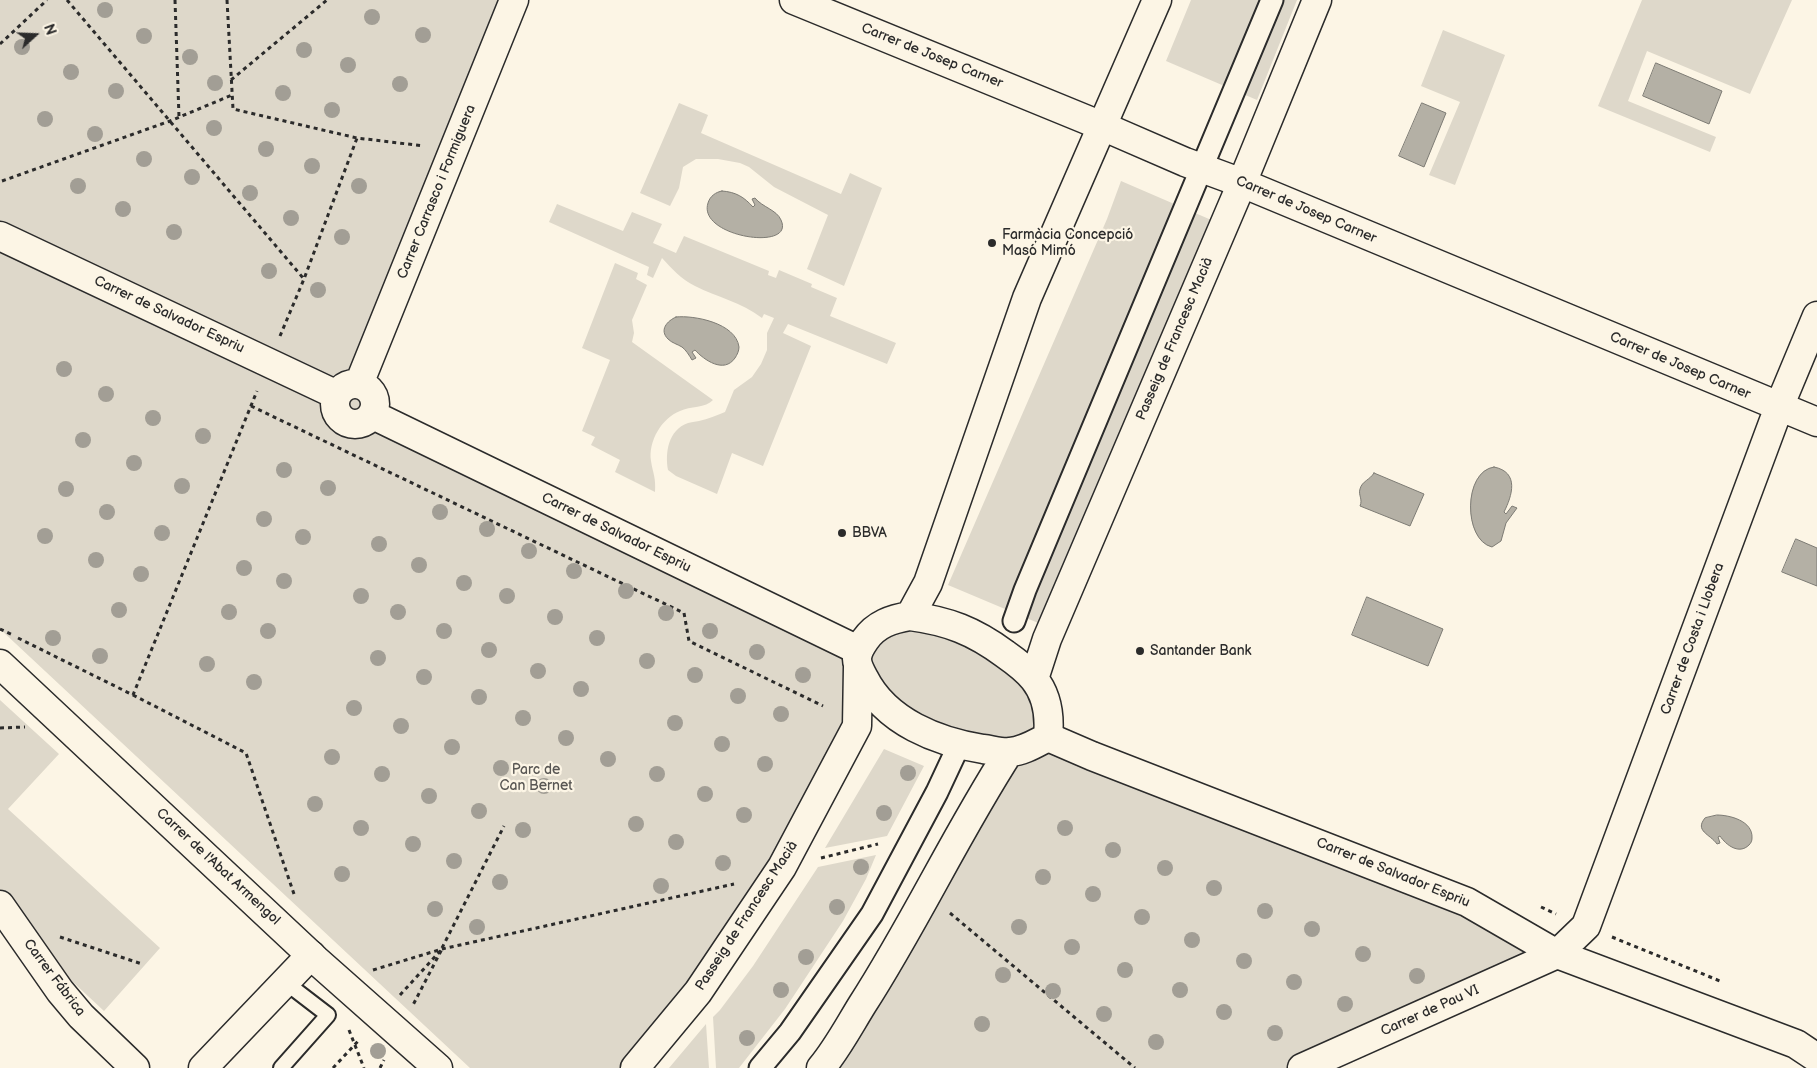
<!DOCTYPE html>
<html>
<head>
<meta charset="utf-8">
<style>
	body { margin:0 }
	#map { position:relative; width:1817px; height:1068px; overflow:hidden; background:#fcf5e5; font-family:"Balsamiq Sans",sans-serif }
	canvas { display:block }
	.north { position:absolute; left:10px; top:10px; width:50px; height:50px; -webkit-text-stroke:4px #fcf5e5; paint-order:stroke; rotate:70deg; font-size:14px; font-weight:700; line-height:20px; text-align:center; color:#2b2b2b }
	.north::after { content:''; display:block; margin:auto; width:18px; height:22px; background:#2b2b2b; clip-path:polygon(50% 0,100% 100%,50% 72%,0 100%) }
</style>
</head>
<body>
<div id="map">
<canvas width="1817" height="1068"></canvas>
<div class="north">N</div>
</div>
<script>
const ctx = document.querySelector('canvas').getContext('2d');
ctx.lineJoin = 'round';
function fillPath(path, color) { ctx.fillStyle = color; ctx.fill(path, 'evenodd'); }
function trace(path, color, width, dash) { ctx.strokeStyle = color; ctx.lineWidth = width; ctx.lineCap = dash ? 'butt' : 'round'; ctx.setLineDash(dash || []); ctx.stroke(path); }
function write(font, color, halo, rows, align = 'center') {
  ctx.font = font + ' "Balsamiq Sans",sans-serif'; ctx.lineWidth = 4.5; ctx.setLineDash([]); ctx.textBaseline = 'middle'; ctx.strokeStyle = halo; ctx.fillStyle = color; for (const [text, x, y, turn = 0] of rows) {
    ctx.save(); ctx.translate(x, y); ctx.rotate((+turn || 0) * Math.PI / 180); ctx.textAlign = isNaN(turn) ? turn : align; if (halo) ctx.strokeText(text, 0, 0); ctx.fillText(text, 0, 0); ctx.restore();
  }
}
fillPath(new Path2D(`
	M0 0H514L359 384 373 415 858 650 893 619 993 645 1049 723 1557 954 1302 1068H821L1008 753 880 702 857 726 777 879 634 1068H470L0 629Z
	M1191 0H1297L1257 100 1166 61Z
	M1642 0H1792L1750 94 1647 51 1628 101 1716 137 1710 152 1598 106Z
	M1443 30 1505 55 1455 185 1429 175 1460 102 1421 86Z
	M679 103 708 115 701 133 841 194 850 173 882 188 844 286 807 269 828 215 774 187 749 167 740 163 718 159H696L683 167 679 188 670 206 640 193Z
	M1121 181 1216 222 1043 625 948 585 1107 219Z
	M557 204 623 231 632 212 662 224 653 243 676 253 684 236 769 271 768 275 776 278 779 270 812 284 811 287 837 298 830 316 896 343 887 364 788 324 783 333 811 346 763 466 732 453 717 494 676 476 668 470C665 453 668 430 688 423 691 422 695 422 699 421 708 419 717 415 725 412L734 390 752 377 761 364 767 350V333L774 318 764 314 762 318C741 302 717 297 695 286 681 279 672 269 662 258L653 278 647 275 649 267 549 222Z
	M615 263 638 273 636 279 647 285 632 320 634 333 632 342 713 400C706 408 690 406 680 411 662 418 648 441 651 461 653 474 656 477 655 492L615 472 620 460 591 445 595 437 582 431 610 360 582 348Z
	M0 700 59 754 8 809 160 948 104 1011 59 969 0 896Z
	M884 749 924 766 887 836 825 848Z
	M876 855 866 879 843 921 785 1009 739 1068H716L713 1017 720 1010 753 966 818 867Z
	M706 1024 709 1068H669Z`), '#ded8ca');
const water = new Path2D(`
	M1656 63 1722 91 1709 124 1643 96Z
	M1422 103 1446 113 1424 167 1399 156Z
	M722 191C736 192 744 197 753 207L755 205 752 199 755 198C762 207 777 210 781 220 796 252 697 237 708 203 710 196 716 192 722 191Z
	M676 317C694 315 736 323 739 347 739 351 737 355 735 358 724 374 704 360 695 350L692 352 696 358 692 360C689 355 686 350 682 347 677 344 672 343 668 339 659 330 667 321 676 317Z
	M1494 467C1520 472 1512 496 1504 512L1506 514 1512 506 1517 508 1506 523 1501 541 1492 547C1463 540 1463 471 1494 467Z
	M1374 473 1424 494 1410 526 1360 506C1363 499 1358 495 1360 489 1362 481 1370 480 1374 473Z
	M1796 539 1817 548V586L1782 572Z
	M1367 597 1443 629 1428 666 1352 635Z
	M1717 815C1730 815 1753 821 1752 838 1752 841 1751 843 1749 845 1739 855 1726 845 1720 836L1718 837 1720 843 1717 844C1710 834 1694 831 1705 818Z`);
fillPath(water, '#b4b0a5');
trace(water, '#7d7b74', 1);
const service = new Path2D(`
	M281 1068 328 1015 285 982`);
const pedestrian = new Path2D(`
	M1014 621 1025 590 1272 0
	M760 1068 790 1032 872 914 937 792 959 745`);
const minor = new Path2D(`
	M794 0 1102 126 1185 162 1242 183 1817 422
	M0 236 337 395
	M335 404a20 20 0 1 1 40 0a20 20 0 1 1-40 0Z
	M359 384 514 0
	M373 415 858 650
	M1048 737 1092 756 1467 902 1557 954 1796 1044 1814 1056
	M0 905 60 991 81 1016 135 1068
	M203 1068 311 955
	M1302 1068 1557 954 1586 926 1779 407 1817 316`);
const tertiary = new Path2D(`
	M910 616 928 583 1027 298 1157 0
	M910 616C948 621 974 631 1005 654 1015 661 1026 669 1034 679 1047 695 1050 717 1048 737 1036 743 1024 751 1010 752 1002 753 992 750 983 749 938 742 886 722 864 678 855 662 854 656 865 640 876 624 892 619 910 616Z
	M0 664 316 960 438 1068
	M1034 679 1047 639 1242 183 1317 0
	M635 1068 698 992 782 867 857 726 858 667
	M821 1068C837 1049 849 1026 862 1005 915 923 956 834 1009 752`);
trace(service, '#2b2b2b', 18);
trace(pedestrian, '#2b2b2b', 25);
trace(minor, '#2b2b2b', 31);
trace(tertiary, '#2b2b2b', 31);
trace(new Path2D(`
	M67 0 304 279
	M175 0 179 117
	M227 0 233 109 357 138 424 146
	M0 44 47 0
	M231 80 327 0
	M2 181 170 121 232 95
	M280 336 304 279 357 138
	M251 406 684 613 689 641 823 706
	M0 629 13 635
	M18 638 133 695 257 391
	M133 695 246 753 295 897
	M0 728 25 727
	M821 858 878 844
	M1541 907 1556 914
	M950 913 1135 1068
	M60 937 142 964
	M1612 937 1720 981
	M442 948 504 826
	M373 970 442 949 734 884
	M400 995 442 949 413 1005
	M349 1030 364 1068
	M333 1068 360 1039
	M380 1068 384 1060`), '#2b2b2b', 3, [4, 4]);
trace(service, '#fcf5e5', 14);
trace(pedestrian, '#fcf5e5', 21);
trace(minor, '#fcf5e5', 28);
trace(tertiary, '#fcf5e5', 28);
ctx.fillStyle = '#a29e95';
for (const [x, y] of [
	[105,10],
	[372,17],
	[423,35],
	[144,36],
	[22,47],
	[304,50],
	[190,57],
	[348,65],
	[71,72],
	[215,83],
	[400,84],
	[116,91],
	[283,93],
	[332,110],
	[45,119],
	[214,128],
	[95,134],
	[266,149],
	[144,159],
	[312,166],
	[192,177],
	[78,186],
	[359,186],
	[250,193],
	[123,209],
	[291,218],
	[174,232],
	[342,237],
	[269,271],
	[318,290],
	[64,369],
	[106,394],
	[153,418],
	[203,436],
	[83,440],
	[134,463],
	[284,470],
	[182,486],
	[328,488],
	[66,489],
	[107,512],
	[440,512],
	[264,519],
	[487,529],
	[162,533],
	[45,536],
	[303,537],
	[379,544],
	[529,551],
	[96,560],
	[419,565],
	[244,568],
	[574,571],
	[141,574],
	[284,581],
	[464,583],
	[626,591],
	[361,596],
	[507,596],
	[119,610],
	[229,612],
	[398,612],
	[666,613],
	[555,617],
	[268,631],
	[444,631],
	[710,631],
	[53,638],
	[597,638],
	[489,650],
	[757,652],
	[100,656],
	[378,658],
	[647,661],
	[207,664],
	[538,671],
	[695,675],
	[803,675],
	[424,677],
	[254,682],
	[581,689],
	[738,696],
	[479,697],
	[354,708],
	[781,714],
	[523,718],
	[675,723],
	[401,726],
	[566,738],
	[722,744],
	[452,747],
	[332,757],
	[608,759],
	[765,764],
	[501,768],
	[908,773],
	[382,774],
	[657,774],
	[544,786],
	[705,794],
	[429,796],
	[315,804],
	[479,811],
	[884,813],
	[744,815],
	[636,824],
	[361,828],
	[1065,828],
	[523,830],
	[676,842],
	[413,844],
	[1113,850],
	[454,861],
	[723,863],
	[861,867],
	[1165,868],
	[342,874],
	[1043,877],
	[500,882],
	[661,886],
	[1214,888],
	[1093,894],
	[837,907],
	[435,909],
	[1265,911],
	[1142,917],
	[477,927],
	[1019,927],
	[1312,929],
	[1192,940],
	[1072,947],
	[1363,954],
	[806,957],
	[1244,961],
	[1125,970],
	[1003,975],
	[1417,976],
	[1294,982],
	[781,990],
	[1180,990],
	[1053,991],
	[1345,1004],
	[1224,1012],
	[1104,1014],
	[982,1024],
	[1275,1033],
	[747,1038],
	[1156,1042],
	[378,1051]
]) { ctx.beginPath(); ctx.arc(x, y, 8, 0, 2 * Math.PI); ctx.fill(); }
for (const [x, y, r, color] of [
	[992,243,5,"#2b2b2b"],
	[842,533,5,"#2b2b2b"],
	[1140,651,5,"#2b2b2b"]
]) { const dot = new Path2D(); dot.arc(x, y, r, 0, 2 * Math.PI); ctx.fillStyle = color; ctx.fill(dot); trace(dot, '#fcf5e5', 2); }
write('14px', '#2b2b2b', '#fcf5e5', [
	["Carrer de Josep Carner",932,56,22],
	["Carrer Carrasco i Formiguera",437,192,-68],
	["Carrer de Josep Carner",1306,210,23],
	["Carrer de Salvador Espriu",169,315,25],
	["Passeig de Francesc Macià",1175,339,-67],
	["Carrer de Josep Carner",1680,366,23],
	["Carrer de Salvador Espriu",616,533,26],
	["Carrer de Costa i Llobera",1693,639,-70],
	["Carrer de l'Abat Armengol",218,867,43],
	["Carrer de Salvador Espriu",1393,873,22],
	["Passeig de Francesc Macià",747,916,-57],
	["Carrer Fábrica",54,978,53],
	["Carrer de Pau VI",1430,1011,-24]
]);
write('14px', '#2b2b2b', '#fcf5e5', [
	["Farmàcia Concepció",1002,235],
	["Masó Mimó",1002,251],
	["BBVA",852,533],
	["Santander Bank",1150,651]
], 'left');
write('14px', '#585653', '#fcf5e5', [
	["Parc de",536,770],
	["Can Bernet",536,786]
]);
</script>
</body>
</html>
